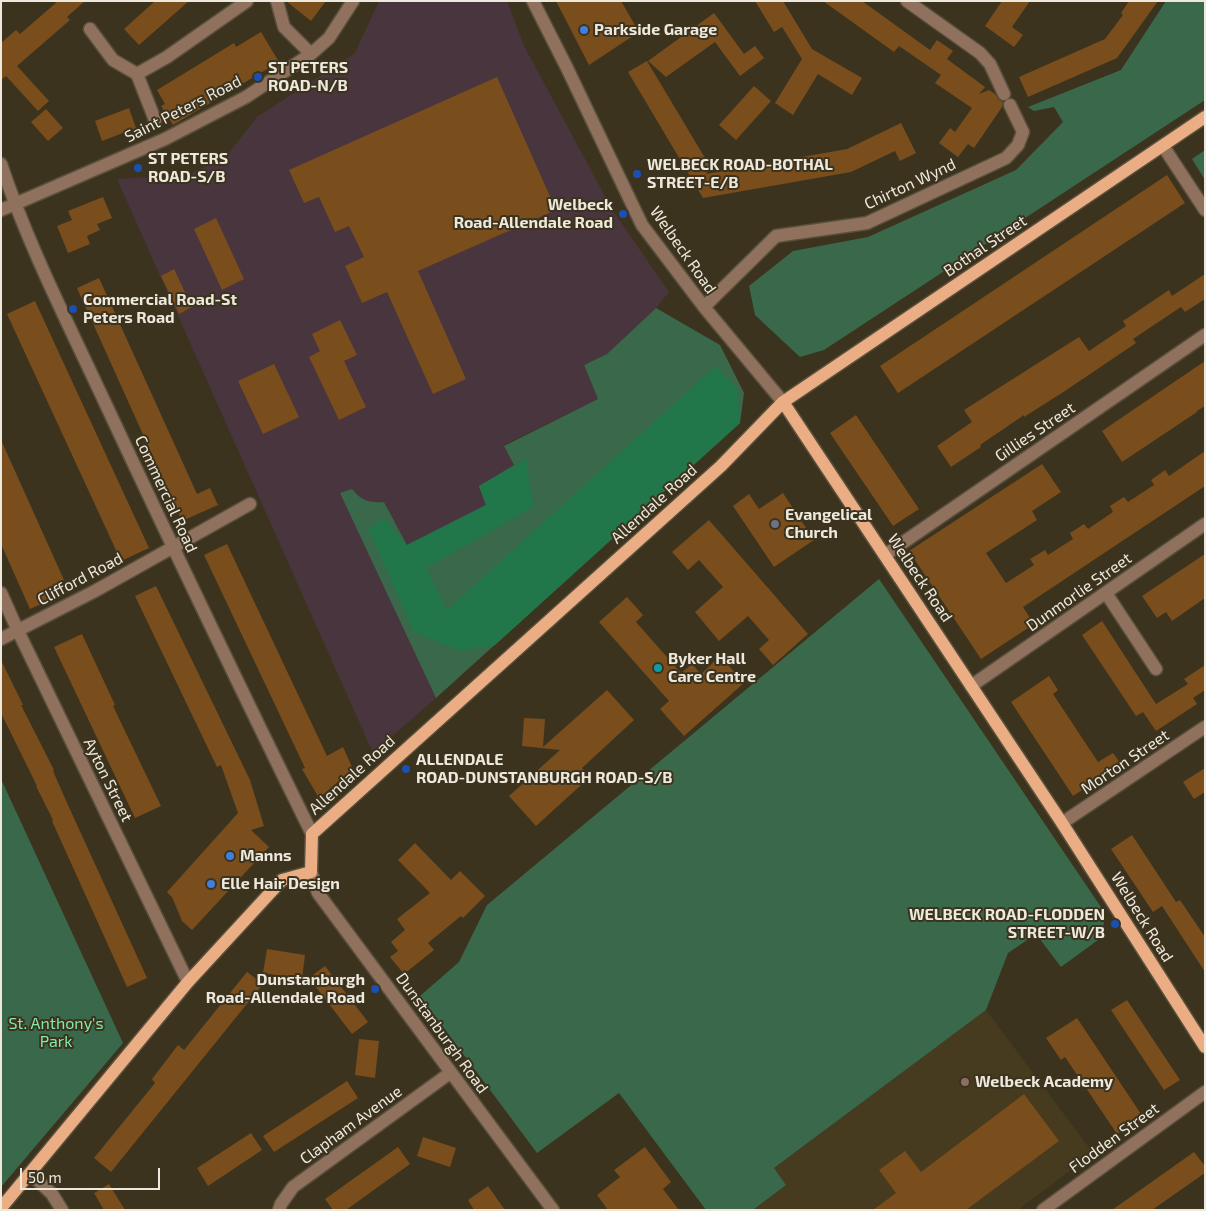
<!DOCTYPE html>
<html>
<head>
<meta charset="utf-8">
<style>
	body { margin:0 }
	#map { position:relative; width:1206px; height:1211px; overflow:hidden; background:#3c331f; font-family:"Exo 2",sans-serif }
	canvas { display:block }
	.frame { position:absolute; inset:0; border:2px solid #eee9dd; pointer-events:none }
	.scale { position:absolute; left:20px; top:1168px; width:140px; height:22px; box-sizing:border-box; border:2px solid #eee9dd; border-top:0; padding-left:6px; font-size:15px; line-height:18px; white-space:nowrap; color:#eee9dd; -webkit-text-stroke:4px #3c331f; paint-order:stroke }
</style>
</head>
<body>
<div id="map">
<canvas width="1206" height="1211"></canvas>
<div class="frame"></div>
<div class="scale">50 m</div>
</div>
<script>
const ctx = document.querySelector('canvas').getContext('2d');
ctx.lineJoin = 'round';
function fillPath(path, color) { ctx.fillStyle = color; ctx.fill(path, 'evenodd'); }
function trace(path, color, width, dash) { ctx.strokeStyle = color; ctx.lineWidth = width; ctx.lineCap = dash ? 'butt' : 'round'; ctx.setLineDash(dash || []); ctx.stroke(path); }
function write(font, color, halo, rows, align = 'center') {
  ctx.font = font + ' "Exo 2",sans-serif'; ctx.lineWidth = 4; ctx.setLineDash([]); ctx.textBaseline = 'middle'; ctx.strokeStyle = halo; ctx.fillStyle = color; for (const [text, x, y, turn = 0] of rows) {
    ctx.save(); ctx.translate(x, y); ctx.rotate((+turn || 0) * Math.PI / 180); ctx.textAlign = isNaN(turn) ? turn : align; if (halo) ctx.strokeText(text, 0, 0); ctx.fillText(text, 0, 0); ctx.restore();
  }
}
fillPath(new Path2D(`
	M379 1H507L524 46 613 211 669 292 656 308 607 354 584 365 598 399 504 445 514 465 479 486 487 505 407 545 384 502 370 503 359 499 352 489 409 639 436 698 373 753 117 179 187 175 224 159 257 117 355 53Z`), '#49353d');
fillPath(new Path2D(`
	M986 1010 1093 1153 1018 1210H753L786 1185 774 1168Z`), '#463a1f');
fillPath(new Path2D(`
	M1166 1H1205V100L824 350 800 357 755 315 749 286 793 251 868 237 1016 170 1063 122 1054 107 1034 111 1028 107 1121 70Z
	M1205 150V180L1192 159Z
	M656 308 720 345 744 393 740 423 436 698 340 493 352 489C362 501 369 503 384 502L407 545 486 505 479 486 514 465 504 446 598 399 584 365 607 354Z
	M879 579 1105 913 1102 937 1061 967 1036 934 1008 953 986 1010 774 1168 786 1185 753 1210H706L619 1093 537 1153 420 996 459 962 487 905Z
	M1 779 123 1043 1 1187Z`), '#39684b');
fillPath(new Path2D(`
	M716 366 737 389 740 423 495 645 461 651 414 632 368 528 384 519 407 545 486 505 479 486 526 459 533 507 426 568 447 610Z`), '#22774a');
fillPath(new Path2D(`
	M58 1H85L67 17 70 20 17 66 49 101 38 111 6 76 1 80V43L16 30 20 34Z
	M155 1H189L139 45 124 29Z
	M286 1H326L311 21Z
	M556 1H621L639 32 589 65Z
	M755 1H783L812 49 862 78 852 95 818 74 793 115 775 103 802 59 782 27 774 32Z
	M823 1H862L930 50 937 40 953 51 947 59 985 87 979 94 989 90 995 94 999 100 1003 102 1002 107 974 148 968 144 958 157 939 143 950 128 955 132 972 108 935 83 941 75 899 46 894 52Z
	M1002 1H1030L1012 27 1023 35 1014 47 985 26Z
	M1129 1H1158L1117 58 1028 97 1019 77 1105 39 1123 15 1121 13Z
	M714 13 744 54 755 46 764 58 740 76 715 42 666 77 648 61Z
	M261 32 279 62 173 125 161 106 165 104 157 90 234 43 236 47Z
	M647 61 711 168 706 174 847 149 901 123 916 153 900 161 895 151 851 172 703 198 628 72Z
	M497 77 556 210 418 271 466 379 433 394 387 292 362 303 345 266 364 257 349 226 335 232 319 197 304 203 289 170Z
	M754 86 771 101 736 140 719 125Z
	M129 108 136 128 102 141 95 121Z
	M46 109 63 128 48 141 31 122Z
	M1167 175 1185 203 898 393 880 366Z
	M103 197 112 218 97 224 100 230 87 236 90 244 68 253 57 226 72 220 68 211Z
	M216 218 244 279 222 290 194 229Z
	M174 269 192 307 179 314 161 276Z
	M1205 274V299L1185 312 1181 307 1133 339 1136 343 1065 391 1024 417V415L980 445 981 447 951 467 937 446 972 422 964 410 1079 337 1089 351 1126 326 1123 321 1169 290 1172 296Z
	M99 278 197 494 210 488 218 505 182 521 77 288Z
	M35 301 149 548 121 561 7 314Z
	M340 320 357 355 344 361 366 407 339 420 309 357 320 351 312 334Z
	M1205 361V406L1197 411V412L1122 462 1102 431Z
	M274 364 299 417 263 434 238 381Z
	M856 415 919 509 893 526 830 433Z
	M1 440 64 580 50 587 55 598 30 609 1 544Z
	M1205 451V486L1023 607 1034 624 981 659 909 551 1042 464 1061 492 1032 511 1037 520 986 553 1006 583 1034 565 1030 559 1045 550 1048 555 1073 539 1070 533 1084 524 1088 529 1113 512 1110 506 1124 497 1128 502 1154 485 1151 480 1165 470 1169 476Z
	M783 493 814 540 774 567 733 506 749 494 759 509Z
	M709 520 808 634 773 665 759 649 769 640 748 616 719 641 695 612 723 587 699 560 688 570 672 552Z
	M227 544 327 756 343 747 353 769 319 798 302 769 305 768 204 555Z
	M1205 554V598L1172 621 1166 612 1157 618 1142 596Z
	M156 586 250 780 264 826 251 830 269 847 192 930 182 921 172 897 167 892 238 813 221 765 217 767 135 596Z
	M627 597 643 615 636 622 681 673 692 664 701 674 720 656 744 683 684 736 660 709 669 701 599 622Z
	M1102 621 1156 704 1188 684 1184 679 1205 665V690L1193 698 1197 704 1156 731 1143 712 1136 716 1082 635Z
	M82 634 115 705 113 706 161 806 135 818 54 647Z
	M1 660 23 705H21L54 770 53 771 68 805 147 978 127 987 52 821 53 820 36 786H37L1 713Z
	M1049 676 1058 690 1053 694 1098 762 1113 753 1121 764 1073 796 1011 702Z
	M607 690 634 720 582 768 590 777 536 826 509 796 560 750 522 746 524 718 545 719 543 747Z
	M1205 768V792L1194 799 1183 782Z
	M1132 835 1176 902 1180 900 1205 937V972L1162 906 1153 912 1111 849Z
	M415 843 451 880 460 871 485 896 463 918 461 916 428 943 434 950 404 974 390 957 398 951 391 942 405 930 397 919 430 893 398 860Z
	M267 949 305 955 302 979 263 973Z
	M325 966 368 1022 352 1034 309 978Z
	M247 972 263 984 111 1172 94 1158 155 1083 152 1079 178 1045 184 1050Z
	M1127 1000 1180 1080 1164 1090 1111 1010Z
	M1077 1018 1143 1117 1117 1134 1065 1057 1061 1060 1046 1038Z
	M359 1039 379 1041 375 1078 355 1075Z
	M347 1081 358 1098 274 1152 263 1136Z
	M1024 1094 1059 1141 966 1210H873L896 1193 879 1170 905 1151 921 1172Z
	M251 1133 262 1150 208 1186 197 1168Z
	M423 1137 456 1148 450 1167 417 1156Z
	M398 1147 410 1164 346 1210H333L325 1199Z
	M645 1147 671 1182 663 1189 679 1210H608L597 1195 620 1177 614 1170Z
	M1194 1152 1205 1166V1173L1152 1210H1112Z
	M109 1184 125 1210H104L94 1193Z
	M488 1186 505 1210H474L468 1200Z`), '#794d1c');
const minor = new Path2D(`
	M277 1 284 27 311 54
	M533 1 567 68 642 225 704 307 783 402
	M907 1 980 53 990 64 1004 94
	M90 29 113 60 137 74 155 120
	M137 74 167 57 247 1
	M1163 146 1205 210
	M1 164C29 248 70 327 107 407 174 550 242 692 312 834
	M1 210 165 139 246 97 311 54 329 38 353 1
	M704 307 776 236 867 223 1006 158 1018 145 1023 132 1010 105
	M885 555 1205 335
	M1 593 18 631 188 982
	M1106 593 1156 669
	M1 639 95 591 250 504
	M971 686 1205 524
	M1062 823 1205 727
	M311 872 318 893 553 1210
	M30 1173 52 1194 62 1210
	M279 1210 281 1204 293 1187 450 1073
	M1043 1210 1205 1092`);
const major = new Path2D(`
	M783 402 1062 823 1205 1047
	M1 1208 188 982 282 880 311 872 312 834 721 466 783 402 1205 117`);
trace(minor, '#58503d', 15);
trace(major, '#58503d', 15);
trace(minor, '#90715d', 12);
trace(major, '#ebad83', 12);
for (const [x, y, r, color] of [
	[584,30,5,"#3f7fe0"],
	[258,77,5,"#1a4fb4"],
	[138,168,5,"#1a4fb4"],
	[637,174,5,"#1a4fb4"],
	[623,214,5,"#1a4fb4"],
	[73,309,5,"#1a4fb4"],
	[775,524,5,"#6b7280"],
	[658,668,5,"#0f9aa8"],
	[406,769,5,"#1a4fb4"],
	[230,856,5,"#3f7fe0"],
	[211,884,5,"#3f7fe0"],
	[1115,924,5,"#1a4fb4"],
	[375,989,5,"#1a4fb4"],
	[965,1082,5,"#8d6e63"]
]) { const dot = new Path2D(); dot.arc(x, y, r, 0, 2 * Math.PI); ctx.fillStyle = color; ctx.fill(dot); trace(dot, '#3c331f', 2); }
write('bold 16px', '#eee9dd', '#3c331f', [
	["Parkside Garage",594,30],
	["ST PETERS",268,68],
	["ROAD-N/B",268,86],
	["ST PETERS",148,159],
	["ROAD-S/B",148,177],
	["WELBECK ROAD-BOTHAL",647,165],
	["STREET-E/B",647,183],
	["Welbeck",613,205,"right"],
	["Road-Allendale Road",613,223,"right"],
	["Commercial Road-St",83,300],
	["Peters Road",83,318],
	["Evangelical",785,515],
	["Church",785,533],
	["Byker Hall",668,659],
	["Care Centre",668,677],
	["ALLENDALE",416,760],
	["ROAD-DUNSTANBURGH ROAD-S/B",416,778],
	["Manns",240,856],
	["Elle Hair Design",221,884],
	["WELBECK ROAD-FLODDEN",1105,915,"right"],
	["STREET-W/B",1105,933,"right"],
	["Dunstanburgh",365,980,"right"],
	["Road-Allendale Road",365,998,"right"],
	["Welbeck Academy",975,1082]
], 'left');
write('16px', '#eee9dd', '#3c331f', [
	["Saint Peters Road",183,109,-27],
	["Chirton Wynd",910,184,-25],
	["Bothal Street",985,246,-34],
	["Welbeck Road",683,250,55],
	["Gillies Street",1035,432,-34],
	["Commercial Road",166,494,65],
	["Allendale Road",654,504,-42],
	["Welbeck Road",920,578,56],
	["Clifford Road",80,579,-28],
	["Dunmorlie Street",1079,592,-35],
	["Morton Street",1125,762,-34],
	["Allendale Road",352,775,-42],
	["Ayton Street",108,780,64],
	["Welbeck Road",1142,917,58],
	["Dunstanburgh Road",442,1033,54],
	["Clapham Avenue",351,1125,-36],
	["Flodden Street",1114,1138,-36]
]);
write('16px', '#7fecaa', '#3c331f', [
	["St. Anthony's",56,1024],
	["Park",56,1042]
]);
</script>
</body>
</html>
